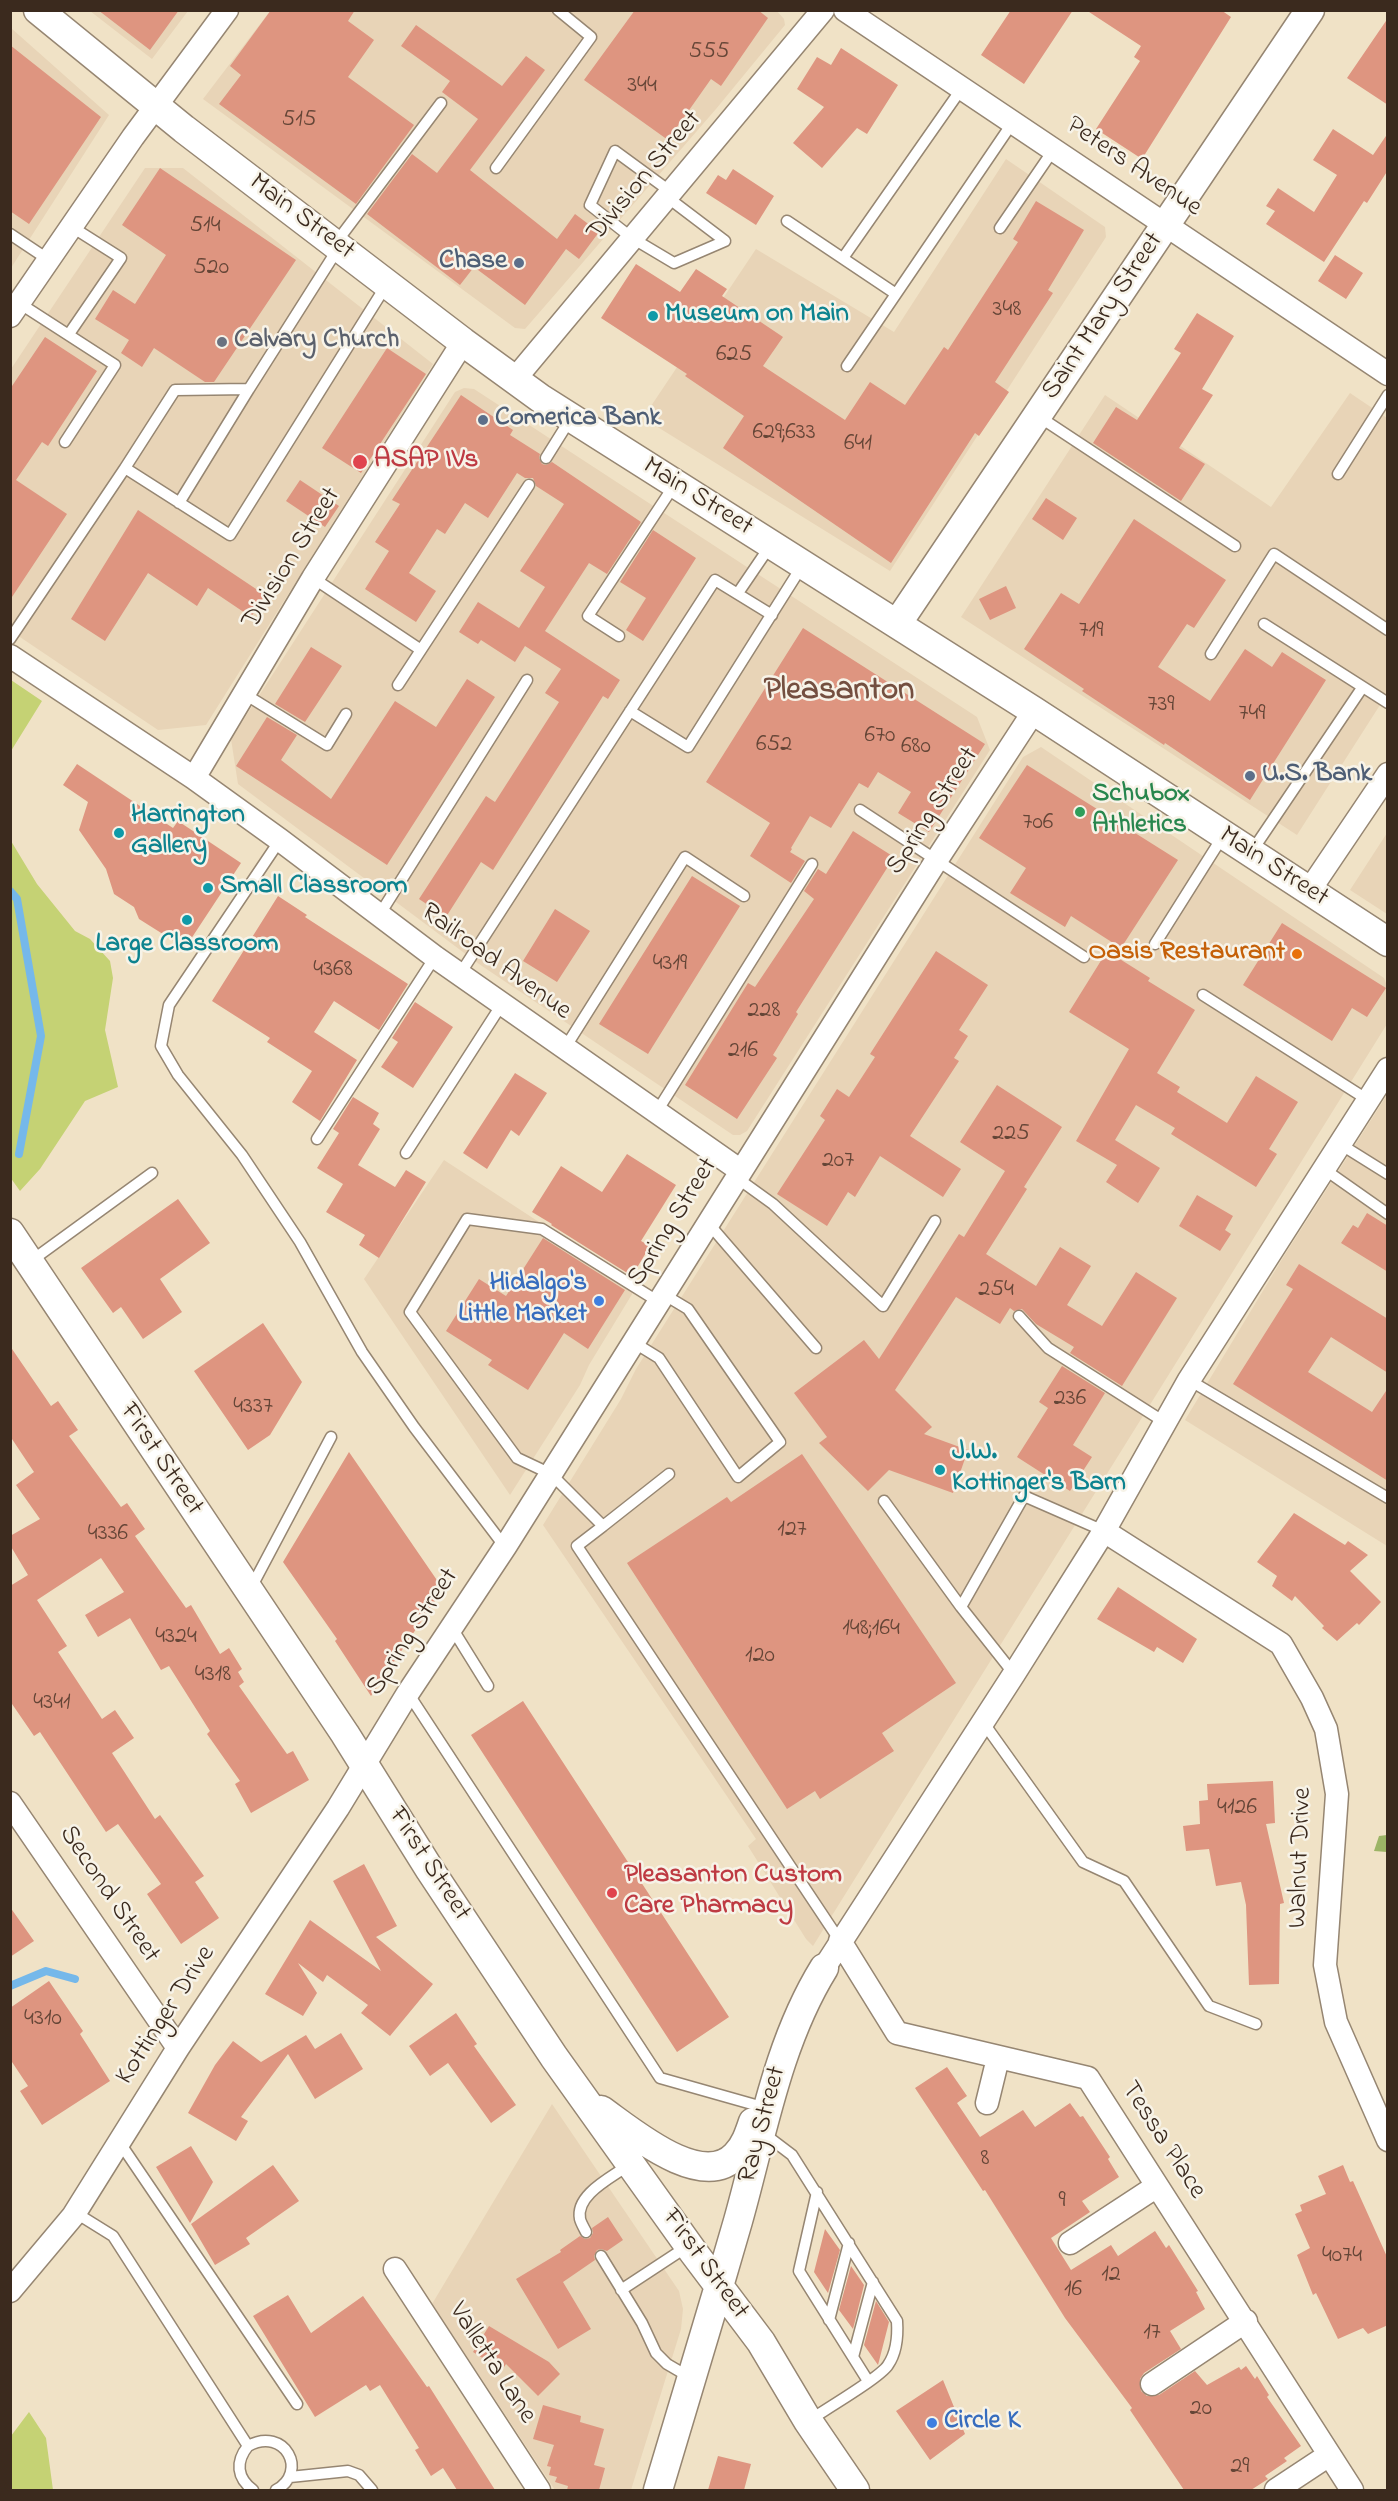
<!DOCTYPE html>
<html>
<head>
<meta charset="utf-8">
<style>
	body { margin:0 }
	#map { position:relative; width:1398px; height:2501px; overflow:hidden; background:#f0e2c6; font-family:"Indie Flower",sans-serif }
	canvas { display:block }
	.frame { position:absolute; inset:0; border:12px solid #3b2a1e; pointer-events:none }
</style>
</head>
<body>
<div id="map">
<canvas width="1398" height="2501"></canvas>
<div class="frame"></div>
</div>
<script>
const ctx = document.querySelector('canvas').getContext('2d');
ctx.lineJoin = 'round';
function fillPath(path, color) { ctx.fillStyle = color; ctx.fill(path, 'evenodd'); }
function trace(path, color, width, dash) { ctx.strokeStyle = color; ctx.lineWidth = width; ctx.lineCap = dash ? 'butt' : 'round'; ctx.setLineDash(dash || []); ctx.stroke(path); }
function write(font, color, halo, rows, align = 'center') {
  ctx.font = font + ' "Indie Flower",sans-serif'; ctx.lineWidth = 5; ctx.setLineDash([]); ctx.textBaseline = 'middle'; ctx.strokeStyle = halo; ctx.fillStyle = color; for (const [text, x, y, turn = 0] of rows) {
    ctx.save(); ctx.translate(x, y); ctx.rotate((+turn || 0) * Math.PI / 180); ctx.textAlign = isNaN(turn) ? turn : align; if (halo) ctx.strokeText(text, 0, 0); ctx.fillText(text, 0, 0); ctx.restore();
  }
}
fillPath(new Path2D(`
	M776 10 784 19 785 25 716 109 525 329 515 328 203 99 270 11Z
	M90 11H188L152 59Z
	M11 28 109 115 11 268Z
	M1006 159 1105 227 1106 237 890 571 643 418 756 249 894 332Z
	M145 168H183L433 364 206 725 158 730 11 631V369Z
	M464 388 474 389 977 717 990 750 747 1131 740 1135H733L479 964 238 784 231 739 455 392Z
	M1350 393 1387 418V694L1297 835 961 617 1105 395 1271 507Z
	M1041 747 1384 978 1387 986V1024L813 1946 806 1939 748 1846 756 1839 543 1525 621 1399 636 1369 1023 757Z
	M1387 833V914L1350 890Z
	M1387 1095V1546L1185 1420 1284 1256Z
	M444 1160 637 1286 589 1365 580 1385 510 1495 364 1279Z
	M552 2104 679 2291 683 2309 681 2329 631 2490H555L432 2304Z`), '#e8d4b7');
fillPath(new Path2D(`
	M11 680 42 701 11 751Z
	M11 841 37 884 75 931 90 939 110 961 113 978 105 1030 118 1087 85 1101 40 1169 20 1191 10 1177Z
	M29 2412 46 2438 53 2490H11V2436Z`), '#c5d274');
fillPath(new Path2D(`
	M1387 1835V1852L1374 1851 1379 1836Z`), '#9cb466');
trace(new Path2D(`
	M10 891 17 899 41 1036 19 1154
	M10 1986 46 1971 75 1979`), '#75b8ea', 8);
fillPath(new Path2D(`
	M98 10H179L150 50Z
	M271 10H355L348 21 374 40 348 77 414 125 356 204 219 104 241 75 230 66Z
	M635 10H758L768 18 721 86 711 79 668 140 584 80Z
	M1011 10H1073L1024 84 981 55Z
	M1086 10H1221L1231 17 1142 159 1096 129 1140 61 1134 57 1141 46Z
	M1388 18V105L1347 78Z
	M416 25 502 86 526 56 545 70 470 170 557 239 575 214 599 232 579 259 566 249 525 305 474 267 460 285 367 214 412 154 437 173 478 119 442 92 450 81 401 46Z
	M10 45 101 117 29 224 10 211Z
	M841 48 898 85 867 134 857 128 822 168 793 143 824 107 797 89 817 57 831 65Z
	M1333 129 1373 155 1388 133V170L1367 203 1364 201 1324 262 1266 224 1275 211 1266 206 1278 188 1314 212 1337 175 1313 160Z
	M160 168 296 260 214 382H205L154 348 142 367 121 353 129 340 95 319 113 290 135 304 166 255 122 225Z
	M733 169 774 196 756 225 706 193 718 175 726 180Z
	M1036 201 1084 230 1048 290 1053 293 995 382 1009 392 979 436 975 433 891 563 723 448 744 416 685 376 687 374 601 318 636 264 680 292 696 269 727 289 722 296 783 337 763 366 845 420 870 382 905 405 944 347 948 350 1018 242 1013 239Z
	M1335 255 1363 273 1346 299 1318 281Z
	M1197 313 1234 336 1202 389 1213 395 1179 448 1205 464 1181 501 1093 443 1116 407 1137 420 1181 353 1174 349Z
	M45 337 97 371 48 446 42 442 16 480 67 514 10 600V389Z
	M387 348 426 374 361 473 322 448Z
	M461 395 513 430 510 435 540 454 539 458 542 464 546 465 552 462 641 522 607 574 589 563 545 631 620 680 608 699 603 696 493 870 481 862 446 917 419 899 486 796 495 802 559 702 545 693 561 669 525 646 515 662 481 640 478 644 459 632 478 602 519 628 545 587 520 571 564 504 536 486 533 478H525L517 473 488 518 465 503 445 534 437 529 409 573 436 591 416 622 365 589 389 551 375 542 400 504 392 500Z
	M300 480 339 506 325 527 286 501Z
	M1046 498 1077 518 1063 540 1032 519Z
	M138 510 265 595 251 617 208 588 197 606 148 573 105 641 71 619Z
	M1134 519 1226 580 1194 628 1187 624 1158 667 1210 701 1245 649 1272 667 1282 652 1326 680 1250 800 1165 743 1164 745 1082 691 1084 689 1024 649 1061 593 1079 604Z
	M653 530 696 558 643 641 626 630 646 598 620 582Z
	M1006 586 1016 608 990 620 979 599Z
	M803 628 985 744 929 832 898 813 911 792 878 772 868 788 859 783 831 828 810 816 791 848 792 849 790 852 805 861 791 883 750 856 770 823 706 782Z
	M311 647 342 666 305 722 275 704Z
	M467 679 495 697 387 865 236 766 267 717 297 735 281 760 331 799 395 701 436 727Z
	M77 764 173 828 178 821 241 863 185 948 139 919 134 907 114 894 106 869 79 830 88 802 63 785Z
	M1027 765 1178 860 1121 948 1071 916 1065 927 1010 893 1026 868 979 838Z
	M853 831 894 857 796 1012 798 1014 773 1055 777 1058 737 1119 685 1085 748 983 755 987 814 899 804 891 818 869 826 874Z
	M692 876 740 906 648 1054 599 1024Z
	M278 896 307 915 305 917 408 984 379 1030 334 1001 314 1032 357 1060 320 1121 292 1102 312 1071 267 1042 270 1038 212 1001Z
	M555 909 590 931 557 982 523 961Z
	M1282 923 1386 988 1367 1017 1352 1008 1332 1041 1243 985Z
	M936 951 988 985 959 1030 968 1036 954 1058 959 1061 910 1136 961 1169 943 1197 880 1156 855 1197 848 1192 827 1226 777 1194 825 1120 820 1116 837 1089 849 1097 875 1057 870 1054Z
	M1107 951 1150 978 1148 981 1195 1010 1157 1073 1180 1087 1177 1092 1227 1123 1256 1076 1298 1102 1269 1149 1277 1154 1256 1187 1171 1134 1175 1128 1136 1105 1115 1140 1160 1168 1138 1203 1106 1182 1117 1165 1076 1141 1129 1049 1069 1012Z
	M415 1002 453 1027 413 1088 381 1067 398 1042 392 1038Z
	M515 1073 547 1093 519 1136 511 1130 487 1169 463 1153Z
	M997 1085 1062 1127 1024 1187 1027 1189 986 1254 1036 1286 1060 1247 1091 1266 1067 1305 1102 1326 1136 1272 1177 1298 1122 1386 1070 1353 1074 1347 1036 1324 1022 1309 1014 1311 1010 1308 1000 1324 956 1297 895 1390 932 1427 924 1434 968 1450 953 1493 889 1470 868 1491 819 1443 827 1437 794 1393 864 1340 879 1359 959 1234 964 1237 1005 1171 960 1142Z
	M353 1097 379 1113 373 1124 380 1129 358 1165 395 1187 406 1170 426 1182 379 1258 359 1245 365 1235 326 1212 343 1184 317 1168 339 1133 333 1129Z
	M627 1154 676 1185 641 1241 650 1246 632 1276 551 1225 552 1224 532 1212 561 1166 602 1192Z
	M1197 1195 1233 1216 1225 1230 1231 1234 1220 1251 1179 1226Z
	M178 1199 210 1243 160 1279 182 1312 143 1339 121 1307 113 1313 81 1268Z
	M1367 1213 1388 1226V1272L1341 1243 1353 1225 1358 1228Z
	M543 1238 625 1290 588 1349 564 1333 528 1390 488 1365 492 1360 446 1331 479 1279 506 1296Z
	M1299 1264 1388 1319V1373L1331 1337 1308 1372 1372 1412 1388 1388V1481L1233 1384 1293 1289 1286 1285Z
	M263 1323 302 1382 270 1435 248 1450 194 1371Z
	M10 1346 51 1406 58 1401 78 1430 69 1436 121 1507 127 1503 145 1529 135 1536 186 1608 191 1605 220 1654 229 1648 242 1669 238 1672 244 1682 239 1686 287 1754 293 1751 309 1780 251 1813 235 1784 240 1781 207 1734 210 1731 169 1666 161 1670 130 1618 98 1637 85 1615 124 1592 101 1558 37 1600 67 1646 58 1652 102 1719 115 1710 134 1738 112 1753 155 1819 160 1815 204 1876 195 1882 219 1918 181 1944 147 1894 161 1884 118 1824 106 1832 40 1732 34 1736 10 1701V1586L28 1575 10 1545V1536L40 1519 16 1485 34 1472 10 1436Z
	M1062 1366 1105 1393 1073 1445 1092 1457 1070 1491 1017 1457 1048 1408 1039 1402Z
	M349 1452 443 1589 371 1696 335 1641 337 1639 283 1562Z
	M802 1454 956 1683 882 1733 894 1751 820 1799 815 1791 787 1809 627 1563 727 1497 731 1502Z
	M1294 1513 1345 1545 1348 1541 1368 1555 1350 1571 1381 1602 1359 1625 1357 1623 1337 1641 1322 1628 1324 1626 1295 1596 1292 1601 1272 1586 1277 1576 1257 1562Z
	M1118 1587 1197 1639 1183 1663 1157 1647 1154 1652 1097 1619Z
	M523 1701 729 2017 677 2052 471 1735Z
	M1273 1781 1275 1823 1266 1824 1284 1903 1280 1904 1279 1984 1249 1985 1246 1905 1241 1882 1216 1886 1209 1849 1186 1851 1183 1826 1200 1824 1199 1801 1208 1800 1207 1784Z
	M364 1864 397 1926 376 1937 433 1984 390 2036 361 2013 368 2005 327 1975 323 1982 298 1963 317 1993 303 2016 265 1994 310 1920 381 1971 333 1881Z
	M10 1907 34 1941 10 1957Z
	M49 1981 83 2031 80 2034 110 2081 42 2125 20 2091 28 2086 10 2059V2008Z
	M456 2013 477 2044 474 2046 516 2105 491 2123 448 2063 430 2076 409 2046Z
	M341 2033 363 2069 315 2099 288 2054 241 2117 248 2121 236 2141 188 2113 215 2065 233 2041 261 2062 306 2035 315 2049Z
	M947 2067 967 2096 957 2103 980 2137 1023 2110 1035 2127 1070 2103 1080 2117 1083 2116 1110 2157 1108 2159 1119 2177 1082 2201 1090 2212 1051 2238 1071 2270 1111 2245 1118 2256 1155 2231 1166 2248 1169 2245 1198 2291 1196 2292 1205 2309 1170 2331 1181 2349 1144 2373 1140 2379 1141 2391 1147 2396 1159 2395 1195 2371 1207 2385 1239 2367 1241 2370 1246 2366 1255 2379 1257 2376 1269 2395 1267 2397 1301 2446 1284 2458 1287 2461 1265 2476 1268 2479 1251 2490H1184L1130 2410 1132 2408 1065 2318 985 2190 983 2191 915 2088Z
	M191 2146 213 2182 190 2223 156 2167Z
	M273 2165 299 2201 246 2238 250 2244 215 2265 191 2224Z
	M1343 2165 1350 2182 1353 2181 1388 2259V2325L1368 2334 1363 2328 1338 2339 1316 2293 1313 2295 1297 2255 1310 2248 1295 2214 1302 2211 1300 2205 1326 2194 1318 2176Z
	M608 2217 623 2240 607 2251 601 2249 597 2250 594 2256 595 2260 563 2282 591 2329 558 2349 516 2279 561 2252 560 2250 580 2236 585 2239 590 2238 593 2233 592 2228Z
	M825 2229 840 2250 828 2293 814 2272Z
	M851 2266 864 2285 853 2329 839 2310Z
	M288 2295 311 2333 363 2296 427 2387 429 2386 495 2490H457L443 2468 431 2476 415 2450 419 2448 380 2385 370 2391 366 2385 315 2417 253 2316Z
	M876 2301 889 2322 878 2365 864 2345Z
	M489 2326 549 2362 560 2374 538 2396 506 2364 502 2370 473 2352Z
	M943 2380 965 2434 930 2460 896 2411Z
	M543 2405 581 2416 580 2422 604 2429 594 2465 605 2468 599 2490H567L568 2486 555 2482 557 2477 549 2475 551 2467 547 2466 554 2445 533 2439Z
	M718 2456 751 2464 744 2490H708Z`), '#de9580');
const service = new Path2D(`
	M496 168 591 37 558 10
	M667 197 725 241 674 263 632 238 590 205 615 151 671 192
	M787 221 896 294
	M1000 228 1054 149
	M10 234 49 260
	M335 244 441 103
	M339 247 249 389 175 390 125 468 230 535 387 284
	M843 258 962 88
	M19 303 115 365 65 442
	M69 334 121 258 72 227
	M847 366 1013 122
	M1038 416 1235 546
	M546 458 571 418
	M1338 474 1388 395
	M179 503 249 389
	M313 578 421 650
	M738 593 770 546
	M1264 624 1388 703
	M619 636 588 616 675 484
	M10 639 125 468
	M1211 654 1274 554 1388 630
	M398 685 529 485
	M243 693 327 745 346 714
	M630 711 688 747 802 566
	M860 810 1084 957
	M280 840 169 1005 161 1046 178 1075 242 1155 300 1242 362 1352 414 1427 505 1547
	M1252 851 1362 688
	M380 914 527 680
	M1155 944 1223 836
	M460 974 715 580 772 615
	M1203 995 1368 1100
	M565 1048 685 857 744 896
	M656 1113 812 864
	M317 1139 435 957
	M1340 1144 1388 1174
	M406 1153 502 1004
	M1324 1169 1388 1214
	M737 1178 773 1204 883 1306 935 1221
	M708 1223 816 1348
	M31 1261 152 1173
	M659 1302 542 1229 467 1219 410 1312 517 1458 551 1474 603 1526 669 1474
	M1019 1316 1048 1348 1166 1423
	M633 1342 659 1358 738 1477 780 1442 688 1309 663 1294
	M1189 1380 1388 1498
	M884 1501 961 1607 1014 1674
	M603 1526 577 1546 840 1941
	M251 1588 331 1437
	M961 1607 1024 1496 1104 1531
	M452 1628 488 1686
	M408 1693 660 2078 759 2106
	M983 1722 1083 1862 1124 1881 1209 2006 1256 2024
	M763 2133 792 2155 897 2321C898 2336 897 2352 888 2365 881 2377 823 2411 808 2421
	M120 2143 297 2404
	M817 2192 799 2271 868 2381
	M76 2213 113 2236 248 2446
	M586 2232C584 2228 581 2223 580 2219 575 2194 613 2177 630 2164
	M601 2256 642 2323 656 2353 667 2364 691 2378
	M621 2290 688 2246
	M829 2320 849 2243
	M853 2357 873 2282
	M290 2477 348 2471 359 2475 372 2490
	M253 2490C237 2478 235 2462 248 2446 285 2426 309 2472 276 2490`);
const minor = new Path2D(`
	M845 10 1388 374
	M10 316 133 137 227 10
	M514 380 823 10
	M10 656 194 778 280 840 435 957 741 1171
	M194 778 313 578 463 342
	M1309 891 1388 774
	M1104 1531 1281 1644 1312 1698 1326 1729 1337 1794 1325 1965 1336 2022 1388 2140
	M10 1803 178 2048
	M840 1941 897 2033 1088 2078 1352 2490
	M824 1968 1014 1674 1104 1531 1189 1380 1388 1069
	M987 2103 998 2058
	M1070 2243 1157 2186
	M395 2269 539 2490
	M10 2291 73 2216 178 2048 338 1808 408 1693 505 1547 936 861 1034 711
	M1152 2384 1246 2321
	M1276 2490 1329 2455`);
const tertiary = new Path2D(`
	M38 10 184 129 463 342 540 398 1034 711 1388 942
	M897 624 1310 10
	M10 1233 345 1734 430 1870 554 2057 694 2253 761 2342 808 2421 855 2490
	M601 2110C631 2131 702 2192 736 2155 745 2146 749 2134 753 2122
	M658 2490C685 2401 712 2311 738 2221 762 2136 777 2044 824 1968`);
trace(service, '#968672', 13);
trace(minor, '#968672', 25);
trace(tertiary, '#968672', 31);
trace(service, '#fff', 10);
trace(minor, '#fff', 22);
trace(tertiary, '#fff', 28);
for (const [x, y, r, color] of [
	[519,263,6,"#5c6f8a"],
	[653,316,6,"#0f9aa8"],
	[222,342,6,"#6b7280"],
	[483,420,6,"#5c6f8a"],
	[360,462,8,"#e0444e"],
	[1250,776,6,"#5c6f8a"],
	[1080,812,6,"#2e9e5b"],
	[119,833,6,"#0f9aa8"],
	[208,888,6,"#0f9aa8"],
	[187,920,6,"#0f9aa8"],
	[1297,954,6,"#e8710a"],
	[599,1301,6,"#3f7fe0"],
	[940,1470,6,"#0f9aa8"],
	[612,1893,6,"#e0444e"],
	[932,2423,6,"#3f7fe0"]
]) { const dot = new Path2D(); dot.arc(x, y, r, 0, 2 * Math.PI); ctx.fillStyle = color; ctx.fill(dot); trace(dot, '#f7f3e8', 2); }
write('24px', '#644536', null, [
	["555",709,53],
	["344",642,87],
	["515",299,121],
	["514",205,227],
	["520",211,269],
	["348",1007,311],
	["625",734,356],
	["629;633",784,434],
	["641",858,445],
	["719",1091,632],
	["739",1161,706],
	["749",1252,715],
	["670",880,737],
	["652",774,746],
	["680",916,748],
	["706",1038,824],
	["4319",670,965],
	["4368",333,971],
	["228",764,1012],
	["216",743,1052],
	["225",1011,1135],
	["207",838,1162],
	["254",996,1291],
	["236",1070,1400],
	["4337",253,1408],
	["127",792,1531],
	["4336",108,1535],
	["148;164",871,1630],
	["4324",176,1638],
	["120",760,1657],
	["4318",213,1676],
	["4341",52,1704],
	["4126",1237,1809],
	["4310",43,2020],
	["8",985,2160],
	["9",1062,2202],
	["4074",1342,2257],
	["12",1111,2276],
	["16",1073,2291],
	["17",1152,2334],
	["20",1201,2410],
	["29",1240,2468]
]);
write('27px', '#3b2a1e', '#f7f3e8', [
	["Peters Avenue",1133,168,34],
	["Division Street",646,177,-50],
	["Main Street",301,218,37],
	["Saint Mary Street",1104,317,-56],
	["Main Street",697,498,32],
	["Division Street",293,559,-58],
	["Spring Street",934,812,-57],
	["Main Street",1273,868,33],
	["Railroad Avenue",495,963,36],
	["Spring Street",674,1223,-58],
	["First Street",160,1460,56],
	["Spring Street",414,1633,-57],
	["Walnut Drive",1302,1858,-88],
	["First Street",428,1865,57],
	["Second Street",108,1895,56],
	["Kottinger Drive",167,2016,-57],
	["Ray Street",764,2125,-75],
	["Tessa Place",1162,2141,57],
	["First Street",704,2265,54],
	["Valletta Lane",491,2364,57]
]);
write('bold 27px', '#4e5e75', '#f7f3e8', [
	["Chase",507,263,"right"],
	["Comerica Bank",495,420],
	["U.S. Bank",1262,776]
], 'left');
write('bold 27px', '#0d838f', '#f7f3e8', [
	["Museum on Main",665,316],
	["Harrington",131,817],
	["Gallery",131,848],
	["Small Classroom",220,888],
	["Large Classroom",187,946,"center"],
	["J.W.",952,1454],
	["Kottinger's Barn",952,1485]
], 'left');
write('bold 27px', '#5b616d', '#f7f3e8', [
	["Calvary Church",234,342]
], 'left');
write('bold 27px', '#be3a42', '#f7f3e8', [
	["ASAP IVs",374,462],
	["Pleasanton Custom",624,1877],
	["Care Pharmacy",624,1908]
], 'left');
write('bold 27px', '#27864d', '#f7f3e8', [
	["Schubox",1092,796],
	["Athletics",1092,827]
], 'left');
write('bold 27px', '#c56008', '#f7f3e8', [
	["Oasis Restaurant",1285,954]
], 'right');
write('bold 27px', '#366cbe', '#f7f3e8', [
	["Hidalgo's",587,1285],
	["Little Market",587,1316],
	["Circle K",944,2423,"left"]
], 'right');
write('bold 33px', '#744f40', '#f7f3e8', [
	["Pleasanton",839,693]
]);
</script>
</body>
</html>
